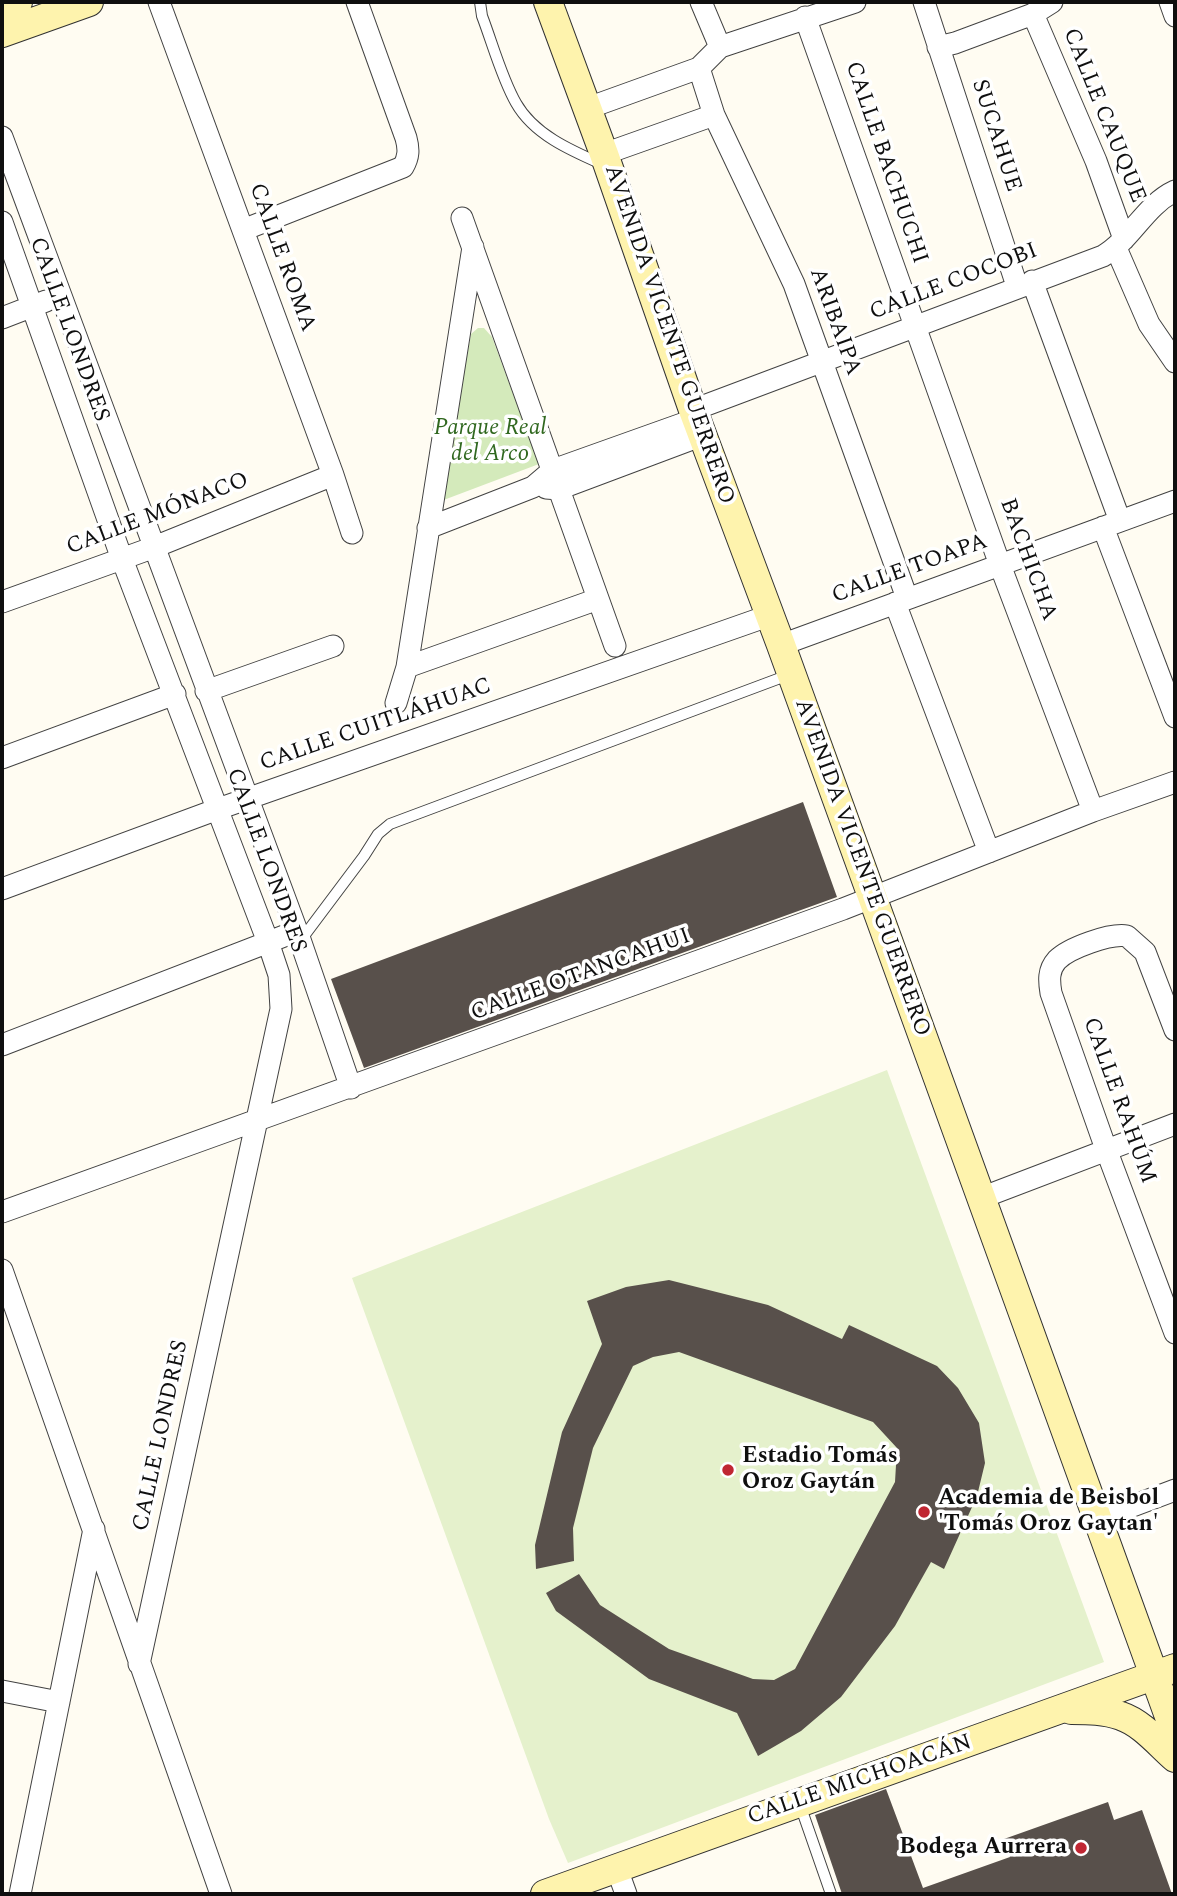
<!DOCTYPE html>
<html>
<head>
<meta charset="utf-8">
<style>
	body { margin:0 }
	#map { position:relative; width:1177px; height:1896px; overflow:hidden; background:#fffcf2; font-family:Spectral,serif }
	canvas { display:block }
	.frame { position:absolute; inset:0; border:4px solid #0f0f0f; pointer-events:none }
</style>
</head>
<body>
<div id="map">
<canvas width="1177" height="1896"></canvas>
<div class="frame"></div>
</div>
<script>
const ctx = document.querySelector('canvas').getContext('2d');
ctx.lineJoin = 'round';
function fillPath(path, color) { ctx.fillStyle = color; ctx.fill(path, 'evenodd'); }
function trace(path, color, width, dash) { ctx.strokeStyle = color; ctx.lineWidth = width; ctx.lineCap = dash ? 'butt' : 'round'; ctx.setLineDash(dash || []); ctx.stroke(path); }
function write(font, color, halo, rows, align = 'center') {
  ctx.font = font + ' Spectral,serif'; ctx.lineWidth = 7; ctx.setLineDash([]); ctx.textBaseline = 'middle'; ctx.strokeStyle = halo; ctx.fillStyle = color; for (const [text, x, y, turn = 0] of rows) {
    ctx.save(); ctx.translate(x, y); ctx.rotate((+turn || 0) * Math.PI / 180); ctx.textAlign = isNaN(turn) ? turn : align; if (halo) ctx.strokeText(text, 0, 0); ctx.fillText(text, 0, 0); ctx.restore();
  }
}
fillPath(new Path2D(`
	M478 328H484L492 337 539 464 441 501 471 334Z`), '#d4eabb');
fillPath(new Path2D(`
	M887 1070 1104 1662 568 1863 549 1819 352 1278Z`), '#e5f1cc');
fillPath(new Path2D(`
	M803 802 837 897 364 1068 331 979Z
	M669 1280 768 1305 842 1339 849 1325 937 1366 958 1388 979 1423 985 1463 977 1496 944 1569 931 1562 895 1626 841 1697 801 1731 758 1756 737 1713 649 1679 556 1611 546 1593 579 1574 600 1605 669 1649 753 1679 774 1680 795 1669 895 1482 897 1448 873 1422 679 1352 653 1357 633 1366 593 1448 573 1528 574 1561 536 1569 535 1545 562 1432 602 1344 587 1301 626 1287Z
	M886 1789 923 1888 1010 1857 1004 1839 1108 1802 1114 1820 1142 1810 1172 1894H842L815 1815Z`), '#58504b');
const lane = new Path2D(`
	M480 2 482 16C492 42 502 79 516 103 534 135 572 151 604 165
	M301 940 364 856 378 834 390 824 791 674
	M800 1805 831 1894`);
const street = new Path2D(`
	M159 2 333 475 352 533
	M701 2 720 47
	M924 2 1017 286
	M1170 2 1175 16
	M1033 14 1096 161 1124 239
	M805 17 1000 565 1093 811
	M938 47 955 43 1033 14 1052 2
	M699 68 714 115 794 284 907 598
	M588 108 699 68 720 47 855 2
	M2 137 297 931 351 1088
	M604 154 714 115
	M462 218 615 646
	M2 222 122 559 268 942 279 975 281 1009 139 1664
	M243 230 403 167C409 157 409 149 406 138L357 2
	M1116 248 1149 324 1175 362
	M1032 281 1120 521
	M2 318 46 301
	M693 410 1103 256C1131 240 1145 205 1175 191
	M546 488 559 489 703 435
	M1103 527 1175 717
	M428 528 533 487 553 470 696 419
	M2 602 152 548 333 475
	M895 603 989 852
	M781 645 1175 501
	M407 667 598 599
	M206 691 333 646
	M396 703 407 667 473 247
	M2 758 175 694
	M2 889 218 809 768 616
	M1175 1030 1145 952 1127 936C1110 933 1069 948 1057 960 1048 970 1049 981 1051 993L1106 1149 1175 1333
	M2 1045 297 931
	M981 1198 1175 1124
	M2 1212 843 909 1093 811 1175 782
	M2 1270 221 1894
	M1098 1519 1175 1490
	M2 1691 59 1702
	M617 1869 626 1894
	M20 1894 94 1529`);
const secondary = new Path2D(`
	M548 2 604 154 693 410 781 645 1175 1733
	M2 8 18 2
	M2 33 89 2
	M1071 1710C1088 1710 1105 1710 1121 1716 1142 1723 1159 1744 1175 1758
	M545 1894 1175 1668`);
trace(lane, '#424242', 12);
trace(street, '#424242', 23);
trace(secondary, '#313131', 30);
trace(lane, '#fff', 10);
trace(street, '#fff', 21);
trace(secondary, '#fef3ad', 28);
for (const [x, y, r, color] of [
	[728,1470,7,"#c02632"],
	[924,1512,7,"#c02632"],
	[1081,1848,7,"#c02632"]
]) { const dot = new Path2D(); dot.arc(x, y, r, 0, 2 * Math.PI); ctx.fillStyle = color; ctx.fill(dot); trace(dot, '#fff', 2.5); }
write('23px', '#0f0f0f', '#fff', [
	["CALLE CAUQUE",1103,116,68],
	["SUCAHUE",995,136,72],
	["CALLE BACHUCHI",885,163,71],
	["CALLE ROMA",281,258,70],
	["CALLE COCOBI",954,283,-21],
	["ARIBAIPA",834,322,70],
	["CALLE LONDRES",68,330,70],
	["AVENIDA VICENTE GUERRERO",668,335,71],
	["CALLE MÓNACO",158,515,-21],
	["BACHICHA",1027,560,70],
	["CALLE TOAPA",910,570,-20],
	["CALLE CUITLÁHUAC",376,726,-19],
	["CALLE LONDRES",265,861,70],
	["AVENIDA VICENTE GUERRERO",861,868,70],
	["CALLE OTANCAHUI",581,976,-20],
	["CALLE RAHÚM",1118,1101,70],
	["CALLE LONDRES",162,1436,-78],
	["CALLE MICHOACÁN",860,1781,-19]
]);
write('italic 23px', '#30681f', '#fff', [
	["Parque Real",490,429],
	["del Arco",490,455]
]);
write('bold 23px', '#0f0f0f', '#fff', [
	["Estadio Tomás",742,1457],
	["Oroz Gaytán",742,1483],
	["Academia de Beisbol",938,1499],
	["'Tomás Oroz Gaytan'",938,1525],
	["Bodega Aurrera",1067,1848,"right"]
], 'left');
</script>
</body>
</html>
